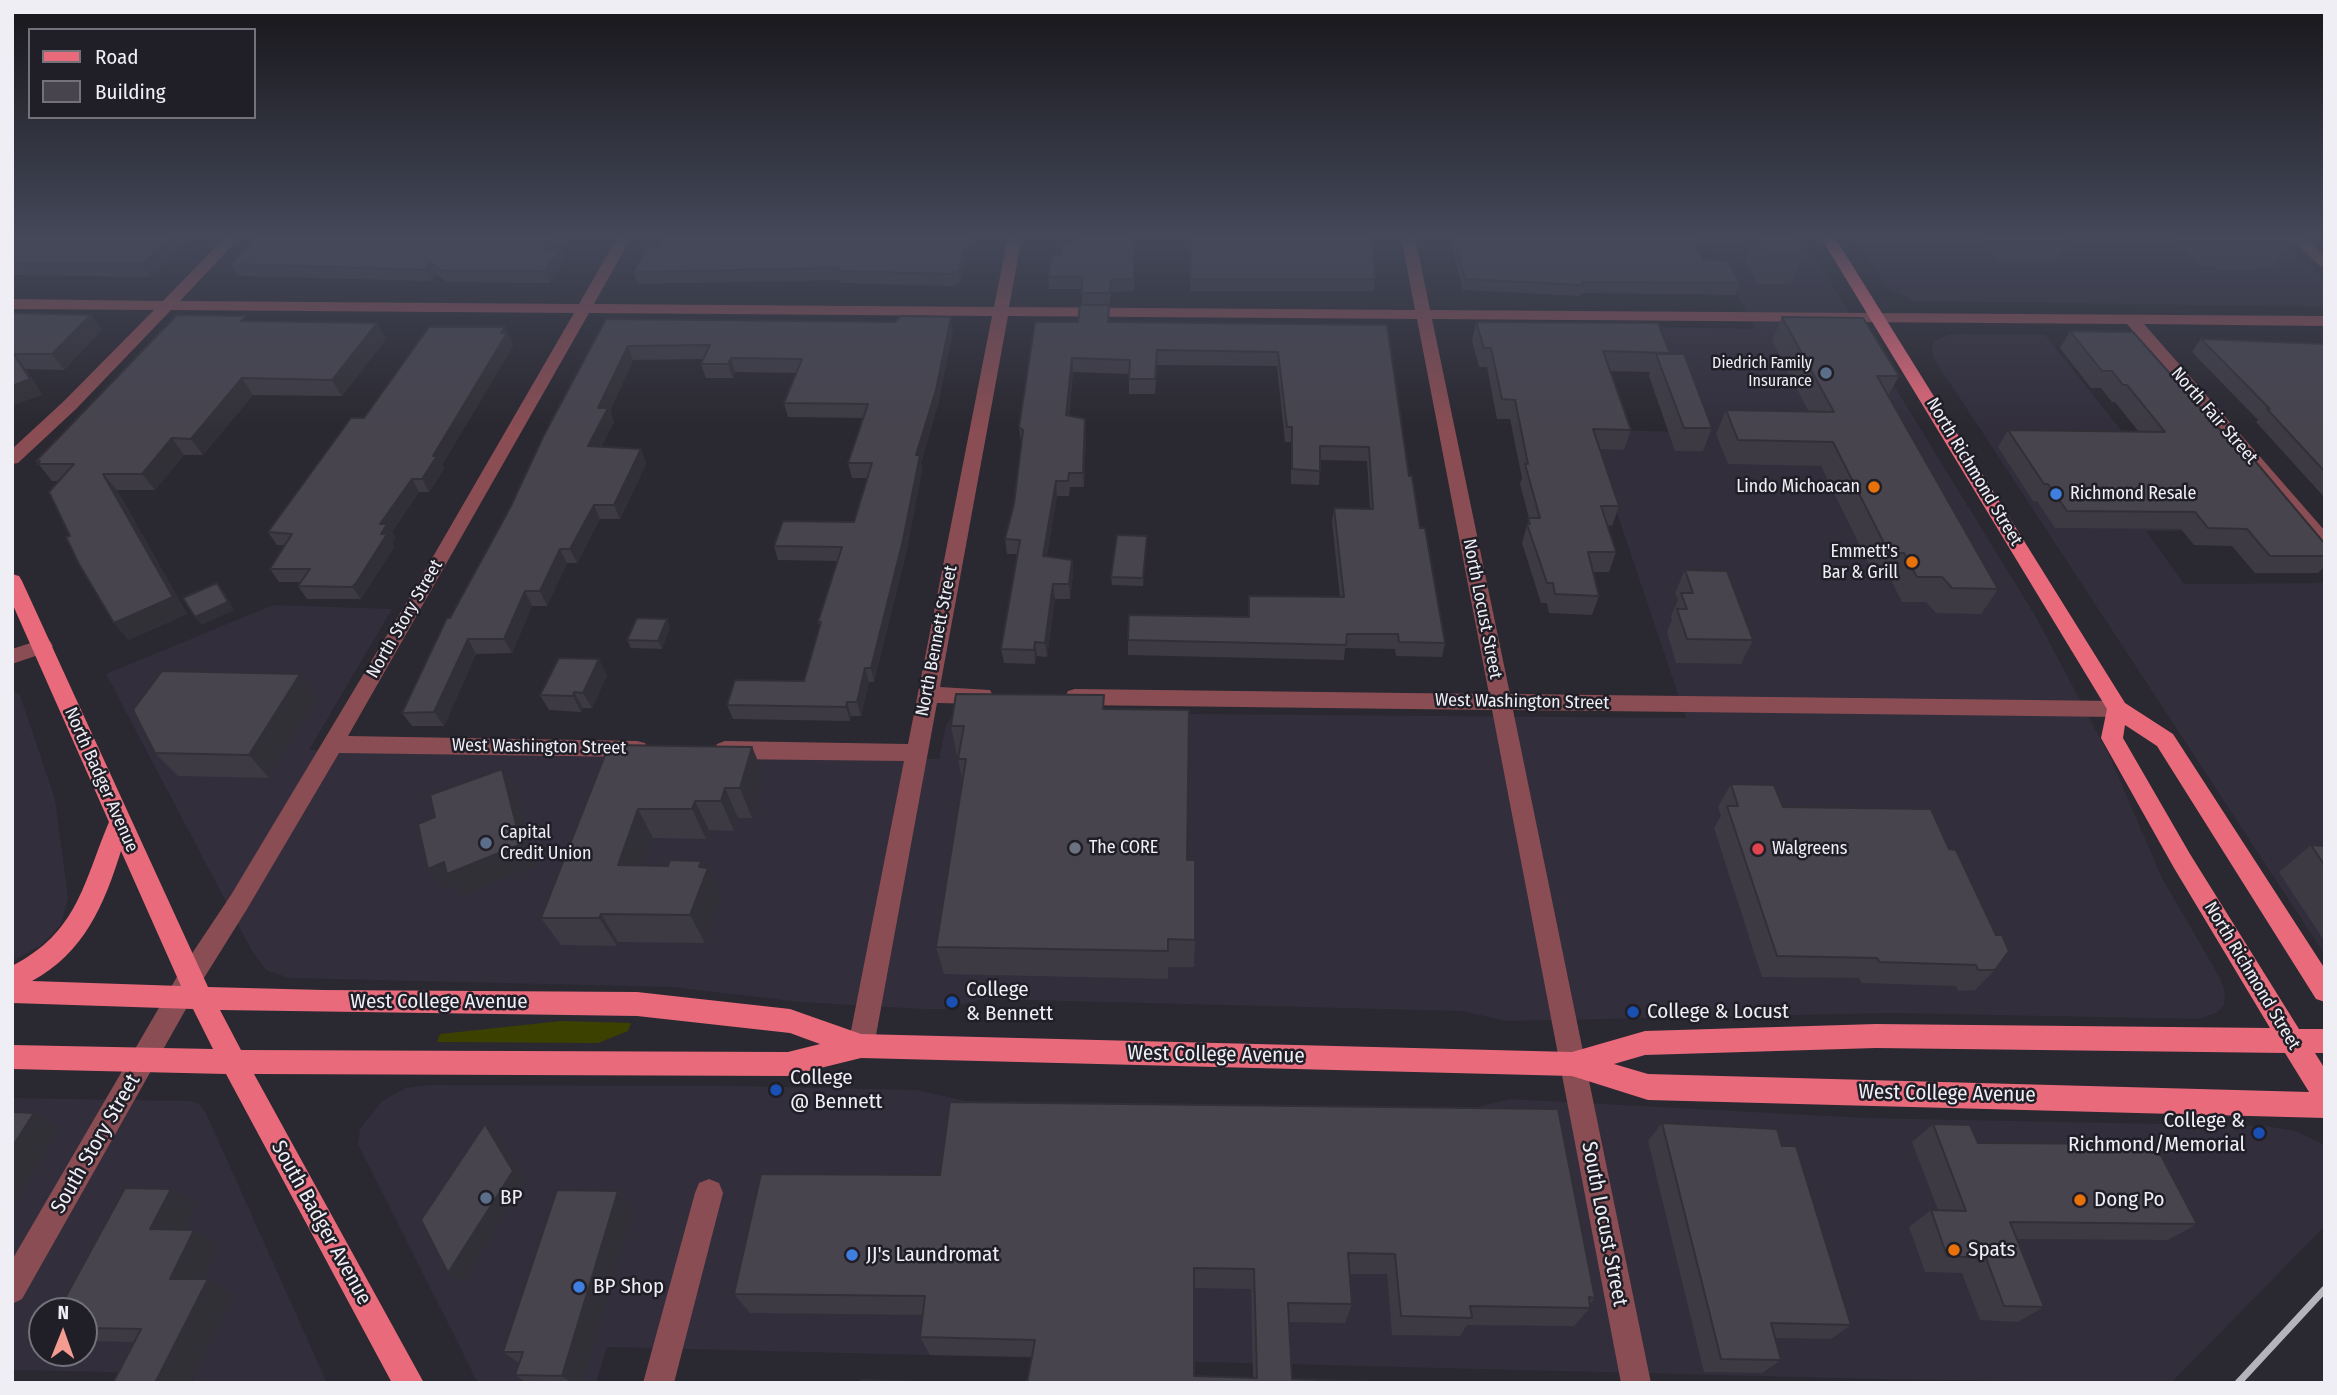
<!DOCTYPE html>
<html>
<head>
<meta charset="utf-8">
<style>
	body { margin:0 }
	#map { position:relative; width:2337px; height:1395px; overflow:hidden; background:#2a2830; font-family:"Fira Sans Condensed",sans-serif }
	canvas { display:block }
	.frame { position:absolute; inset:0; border:14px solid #efeef4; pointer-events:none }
	.legend { position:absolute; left:28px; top:28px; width:228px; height:91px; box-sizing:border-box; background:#201e27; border:2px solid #737179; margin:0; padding:9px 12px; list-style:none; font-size:21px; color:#efeef4 }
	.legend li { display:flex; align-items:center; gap:14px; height:35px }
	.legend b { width:35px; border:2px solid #737179 }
	.north { position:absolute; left:28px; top:1297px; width:70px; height:70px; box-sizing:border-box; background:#201e27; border:2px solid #737179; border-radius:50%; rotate:1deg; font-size:19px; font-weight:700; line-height:28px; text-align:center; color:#efeef4 }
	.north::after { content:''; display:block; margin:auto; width:24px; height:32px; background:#f59c91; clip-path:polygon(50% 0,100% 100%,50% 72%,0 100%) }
</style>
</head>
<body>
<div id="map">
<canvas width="2337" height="1395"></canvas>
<div class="frame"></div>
<ul class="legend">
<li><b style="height:9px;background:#e96a7b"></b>Road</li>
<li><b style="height:19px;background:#47444e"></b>Building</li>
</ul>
<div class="north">N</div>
</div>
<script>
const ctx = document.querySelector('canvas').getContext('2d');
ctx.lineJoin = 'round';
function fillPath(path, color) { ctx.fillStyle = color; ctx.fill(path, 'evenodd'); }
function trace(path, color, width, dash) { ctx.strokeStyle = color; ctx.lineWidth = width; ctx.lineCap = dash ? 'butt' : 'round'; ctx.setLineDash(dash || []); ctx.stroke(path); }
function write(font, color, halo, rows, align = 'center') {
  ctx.font = font + ' "Fira Sans Condensed",sans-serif'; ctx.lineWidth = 5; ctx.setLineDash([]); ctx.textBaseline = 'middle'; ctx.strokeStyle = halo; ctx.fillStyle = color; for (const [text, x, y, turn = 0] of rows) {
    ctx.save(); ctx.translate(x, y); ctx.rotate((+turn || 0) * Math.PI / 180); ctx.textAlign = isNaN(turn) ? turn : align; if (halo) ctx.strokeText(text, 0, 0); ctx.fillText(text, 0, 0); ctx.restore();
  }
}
fillPath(new Path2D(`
	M1663 236H1802L2036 617 2109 755 2162 878 2220 978 2225 992 2224 1005 2218 1012 2199 1019 1894 1013 1506 1021 1462 1011 984 999 944 1009H924L800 1002 672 987 289 978 266 970 252 951 106 674 273 605 392 609 309 750 939 759 946 725 957 712 1686 718 1589 430 1701 432 1655 327 1755 329 1713 250 1669 249Z
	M1852 236H2278L2325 281V307L1915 301 1889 290Z
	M1961 334 2045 335 2169 490 2301 531H2146L2184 584 2325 583V955L1933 357 1932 347 1935 341 1948 335Z
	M12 690 20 695 55 799 68 898 61 924 54 932 40 946 12 961Z
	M430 1085 735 1086 917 1090 966 1101 1478 1107 1510 1099 1866 1118 2266 1126 2295 1131 2325 1145V1226L2171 1383 1876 1379 607 1347 596 1383H478L358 1144 360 1129 382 1101 406 1088Z
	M12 1098 191 1101 198 1103 206 1113 327 1383H191L195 1374 12 1370ZM42 1311H84V1353H42Z`), '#322e3c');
fillPath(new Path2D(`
	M561 1021 631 1023 628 1031 598 1043 437 1042 440 1034Z`), '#3d4100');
fillPath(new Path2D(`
	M226 236H241L180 301 579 304 618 236H632L594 304 994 307 1008 236H1022L1009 307 1415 310 1401 236H1415L1430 310 2325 316V326L2144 324 2325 531V549L2318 547 2127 324 1432 319 1510 694 2118 701 2125 703 2129 709 2125 715 2118 717 1513 710 1651 1383H1621L1492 710 1075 705 1068 703 1065 697 1068 691 1075 689 1489 694 1417 319 1008 316 940 687 990 690 993 696 990 702 983 704 937 703 874 1046 870 1055 861 1058 852 1055 848 1046 904 761 725 759 717 756 714 750 717 744 725 741 908 744 992 316 589 313 348 736 637 741 645 743 648 749 645 755 637 757 339 753 247 909 199 986 22 1299 12 1304V1260L181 970 231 895 405 605 574 313 171 310 76 409 18 463 12 464V449L64 401 154 310 12 309V299L163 301Z
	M2288 236H2303L2325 255V267L2320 266Z
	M43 639 50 641 53 646 50 651 12 664V649Z
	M709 1179 719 1183 723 1193 674 1383H643L695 1193 699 1183Z`), '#8a4d53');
fillPath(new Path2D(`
	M1820 236H1834L2125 703 2173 734 2325 969V1002L2316 999 2157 746 2125 725 2123 738 2190 854 2299 1029H2325V1053H2315L2325 1069V1118L1648 1100 1572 1076 861 1058 788 1076 254 1074 424 1383H392L226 1074 12 1069V1045L213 1049 193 1009 12 1003V966C78 932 83 884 109 822L12 603V574L19 576 22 581 208 987 323 990 637 992 790 1009 861 1034 1572 1052 1645 1031 1876 1024 2270 1028 2174 868 2101 738 2107 709ZM121 851 181 986 32 981C84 953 104 905 121 851ZM220 1010 637 1016 790 1033 820 1044 788 1052 241 1050ZM1876 1048 2285 1053 2309 1092 1648 1074 1614 1064 1645 1055Z`), '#e96a7b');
trace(new Path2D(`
	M2238 1383 2325 1289`), '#b5b4ba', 7);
fillPath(new Path2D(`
	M12 236H190L173 252 175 254 151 277 12 275Z
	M565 236 556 249H561L565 260 550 283 447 282 436 274 430 281 238 276 231 264Z
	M665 236H973L960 283H956L955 286 841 283 840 280 638 284 634 272 658 248Z
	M1135 236 1134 291 1111 292 1110 305H1082V289H1049L1048 277 1060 255 1076 244Z
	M1192 236 1375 279 1374 291H1190Z
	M1449 236H1691L1704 260 1740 283 1735 295 1581 293 1580 296 1463 290Z
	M1754 236H1792L1804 254 1791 284H1757L1745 260Z
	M1976 236H2064L2068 241 2055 263H1998Z
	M2170 236H2296L2273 267H2257L2255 270H2218L2215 266H2200Z
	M12 313 91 315 102 330 64 370 26 369 42 395 12 405Z
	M1782 317 1899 376 1888 396 1998 589 1981 614 1936 613 1926 602H1902L1890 578 1875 577 1821 466 1728 464 1716 434 1726 410 1809 412 1772 341Z
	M606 319 953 331 938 404 921 463 922 470 906 554 874 682H869L861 716H851L850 721 733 719 727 705 804 681 820 626 818 622 837 561 778 560 774 546 854 522 867 478H852L848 463 863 418 788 417 784 403 796 373 735 372 733 378H706L701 364 703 359 633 360 610 411 614 422 601 447 641 449 646 464 620 519H600L577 563H567L547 606H532L512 653 476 654 444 726H412L402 713 450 618 510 508Z
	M249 321 377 323 386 339 342 396 253 395 203 455H184L155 490H117L187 614 128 640 70 536 59 481H52L36 461Z
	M1035 322 1387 325 1409 476 1445 643 1442 657 1396 656 1395 649 1345 648 1344 660 1128 655V640L1248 617 1249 596 1340 597 1332 522 1334 508H1370L1367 461 1320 460 1319 485 1291 484V442H1285L1277 366 1157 365 1155 394H1129V374L1073 372 1069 416 1086 433 1084 487H1070L1069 496H1057L1047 556 1072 560 1073 574 1070 599H1055L1047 657 1037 656 1035 664 1004 663 1001 649 1017 554H1007L1005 539 1014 504 1021 442 1019 427Z
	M1476 322 1670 353V354L1712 428 1703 451H1675L1649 376 1650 372 1610 371 1631 430 1624 450 1600 449 1619 506 1612 526 1607 525 1616 552 1609 572H1593L1599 596 1592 615 1549 613 1547 603H1541L1522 543 1529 518 1520 484 1522 478 1510 419H1497L1487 367H1479L1472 341Z
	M505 327 513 346 442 465 444 469 429 492H419L392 532 395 537 392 543 394 547 361 599H307L298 586 301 582H279L270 569 285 545H277L268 532 364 418Z
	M2070 331 2224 434 2325 544V566L2318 573H2255L2232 546 2194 545 2181 529 2055 528 2037 501H2033L1998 447 2008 430 2139 432 2115 402H2112L2101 388H2091L2060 348Z
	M2201 339 2325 344V498L2256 422 2258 420 2192 352Z
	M1147 536 1143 586 1112 585 1111 577Z
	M1685 570 1753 640 1741 664 1676 663 1667 632 1672 620 1671 616 1678 600 1675 593Z
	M670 627 662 649 631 648 627 640Z
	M607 675 592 708H583L581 712 549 710 540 695Z
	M318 697 269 778 178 776 155 753Z
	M1104 709 1187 860 1195 940 1194 967H1168V979L944 974 936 947 962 779 958 759 959 756H957L951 726Z
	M609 745 752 747 764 776 752 818H738L734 831 709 830 706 839 653 838 644 865 705 867 722 896 705 943 618 942 617 946 561 945 541 918Z
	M1731 784 1783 807 1995 970 1975 990 1958 991 1956 986 1862 983 1859 978 1762 977 1714 828 1721 816 1718 807Z
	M2311 845 2325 846V942L2279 872Z
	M950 1102 1595 1298 1590 1304V1308L1574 1326 1467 1325 1460 1336 1392 1335 1387 1274H1349L1352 1304 1345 1323 1289 1322 1292 1379 1027 1383 1032 1357 930 1355 920 1337 923 1315 750 1313 734 1294 940 1175ZM1194 1288 1251 1289 1253 1378 1194 1376Z
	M1662 1123 1782 1146 1851 1325 1831 1339 1775 1338 1781 1360 1762 1373 1704 1372 1648 1141Z
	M1933 1124 1978 1143 2197 1224 2168 1240 2016 1239 2044 1307 2018 1322 1980 1320 1962 1273 1925 1272 1909 1227 1931 1210H1938L1912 1142Z
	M171 1189 197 1205 184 1230H194L220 1245 203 1279H208L234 1294 190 1383H113L135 1342 84 1341V1311Z
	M618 1191 634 1208 582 1383H527L515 1375 519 1363 503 1352Z`), '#3d3a43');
fillPath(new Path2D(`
	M169 236H190L173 252 175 254 151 277 142 264Z
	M553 236H565L550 260 545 249Z
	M968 236H973L960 283 958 271Z
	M561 249 565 260 550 283 545 271Z
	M430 263 436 274 430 281 425 270Z
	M91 315 102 330 64 370 52 354Z
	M951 317 953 331 938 404 921 463 922 470 906 554 874 682 871 668 916 455Z
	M377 323 386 339 342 396 332 380Z
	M505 327 513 346 442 465 444 469 429 492 422 479 433 456Z
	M628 346 633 360 610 411 614 422 595 460 588 446 598 408Z
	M14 354 26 369 42 395 12 405Z
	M731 358 735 372 733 378 728 364Z
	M1072 358 1073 372 1067 430 1066 415Z
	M242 378 253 395 203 455 191 439Z
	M1085 419 1086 433 1084 487 1083 473Z
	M172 438 184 455 155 490 142 474Z
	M641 449 646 464 620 519 614 505Z
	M103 474 117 490 187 614 128 640 114 623Z
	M412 479 419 492 392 532 395 537 392 543 394 547 361 599 352 587 381 534 380 524Z
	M1056 481 1057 496 1045 570 1043 556Z
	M594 505 600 519 577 563 570 549Z
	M1147 536V544L1143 586V578Z
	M560 549 567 563 547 606 540 591Z
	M1072 560 1073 574 1070 599 1069 584Z
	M217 583 223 590 234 610 202 625 195 617Z
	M1053 584 1055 599 1047 657 1045 643Z
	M525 591 532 606 512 653 504 639Z
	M667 619 670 627 662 649 658 641Z
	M468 639 476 654 444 726 434 712Z
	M1035 642 1037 656 1035 664 1034 650Z
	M599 659 607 675 592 708 583 693Z
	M865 668 869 682 861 716 857 702Z
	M300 674 318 697 269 778 249 755Z
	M574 692 583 708 581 712 573 696Z
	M847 702 851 716 850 721 846 707Z
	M752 747 764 776 752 818 740 788Z
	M502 769 517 791 536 866 464 895 456 886 445 890 428 869Z
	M725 788 738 818 734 831 721 801Z
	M695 801 709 830 706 839 692 809Z
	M638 809 653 838 635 894 618 865Z
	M701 861 707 871 708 868 722 896 705 943 690 915Z
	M601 914 618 942 617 946 599 918Z
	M34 1113 60 1129 12 1208V1147Z
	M485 1124 498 1136 525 1183 462 1283 448 1273Z
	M171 1189 197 1205 177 1244 150 1229Z
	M618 1191 634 1208 582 1383H572L562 1376Z
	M194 1230 220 1245 197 1293 170 1279Z
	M208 1279 234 1294 190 1383H155Z`), '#323037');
const building = new Path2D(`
	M12 236H169L163 241H166L142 264 12 263Z
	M258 236H553L545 249H561L545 271 441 270 430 263 425 270 231 264Z
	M665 236H968L958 271H954L953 274 838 271 839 268 634 272 646 248H658Z
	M1077 236H1134V279L1111 280 1110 293H1081L1083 277H1048L1052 255H1060L1062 244H1076Z
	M1192 236H1372L1375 279H1190Z
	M1454 236H1691L1704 260H1727L1740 283 1582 282 1583 285 1465 279Z
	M1759 236H1792L1804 254H1769Z
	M2006 236H2064L2068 241H2011Z
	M1080 305H1109L1108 322 1387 325 1409 476H1412L1420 528H1425L1445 643 1399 642 1398 634H1347L1346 645 1128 640 1129 615 1249 617V596L1344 597 1334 508 1373 509 1369 447 1320 446V471L1292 469V427H1287L1278 352 1157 350 1155 379H1129L1130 360 1072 358 1066 415 1085 419 1083 473H1069L1068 481H1056L1043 556 1072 560 1069 584H1053L1045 643 1035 642 1034 650 1001 649 1020 540 1005 539 1014 504 1023 430 1019 427 1035 322H1078Z
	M12 313 91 315 52 354H14L30 379 12 386Z
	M177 315 246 316 241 321 377 323 332 380 242 378 191 439 172 438 142 474H103L173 597 114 623 79 564 66 537 70 536 49 492 74 464H37L40 461H36Z
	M901 316 951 317 936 390 916 455H920L903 540 871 668H865L857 702H847L846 707 727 705 735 680 804 681 821 622H818L842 547 774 546 783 521 854 522 872 463H848L868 404 784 403 802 359 731 358 728 364H701L710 345 628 346 598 408H608L588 446 641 449 614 505H594L570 549H560L540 591H525L504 639H468L434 712 402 713 447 618H450L510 508 544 435 606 319 895 322Z
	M1782 317 1863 318 1899 376H1877L1998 589 1952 588 1942 577H1917L1904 553H1889L1833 442 1738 440 1726 410 1834 412Z
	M1476 322 1658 323 1670 353 1603 351 1631 430 1593 429 1619 506H1601L1616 552H1588L1599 596 1555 594 1553 583H1547L1527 524H1530L1528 518H1540L1525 464H1528L1515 400 1502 399 1491 348H1484Z
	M429 327H505L501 333H507L433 456H437L422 479H412L380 524H387L381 534H387L356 583 352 587 298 586 310 569H270L292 534 268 532 351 418H364Z
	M2070 331 2133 332 2224 434H2228L2246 455H2250L2325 544V556H2270L2247 529 2208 528 2195 512 2067 511 2048 484H2044L2008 430 2165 432 2127 385H2123L2112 371H2102Z
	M2201 339 2325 344V472L2267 409H2270Z
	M1656 354H1684L1712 428H1684Z
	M1117 535 1147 536 1143 578 1111 577Z
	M1685 570 1727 571 1753 640 1687 639 1677 609H1687L1681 593H1693Z
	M217 583 228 602 195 617 183 598Z
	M637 618 667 619 658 641 627 640Z
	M559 658 599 659 583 693 574 692 573 696 540 695Z
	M162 671 300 674 249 755 155 753 133 710Z
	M956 694 1104 695 1103 709 1189 710 1187 860H1195V940L1168 939V951L936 947 966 759H958L964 726H951Z
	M609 745 752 747 740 788H725L721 801H695L692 809H638L618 865 668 866 670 860 701 861 699 867 708 868 690 915 601 914 599 918H541Z
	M502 769 521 844 447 874 444 862 428 869 418 824 435 817 430 795Z
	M1731 784 1774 785 1783 807 1931 809 1949 849 1956 850 1996 935H2002L2009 951 1995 970H1978L1976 965 1880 962 1877 958 1777 956 1727 806H1738Z
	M2311 845 2325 846V866Z
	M950 1102 1558 1109 1595 1298 1589 1297 1590 1308 1470 1306 1472 1318 1401 1316 1395 1254 1348 1253 1352 1304 1288 1303 1292 1379 1408 1383H1027L1035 1340 920 1337 925 1296 734 1294 761 1174 940 1175ZM1194 1268 1254 1269 1257 1378 1194 1376Z
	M12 1112 34 1113 12 1147Z
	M1662 1123 1777 1129 1782 1146H1796L1851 1325 1771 1323 1781 1360 1721 1359Z
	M485 1124 513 1171 448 1273 421 1220Z
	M1933 1124 1970 1125 1978 1143 2155 1144 2197 1224 2010 1222 2044 1307 2004 1306 1986 1258 1947 1256 1931 1210 1966 1211Z
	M125 1188 171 1189 150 1229 194 1230 170 1279H208L155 1383H113L141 1329 84 1328V1311H58Z
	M557 1190 618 1191 562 1376 515 1375 523 1352H503Z
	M861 1380 955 1383H861Z`);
fillPath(building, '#47444e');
trace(building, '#323037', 2);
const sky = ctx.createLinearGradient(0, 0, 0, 431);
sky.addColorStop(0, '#17161a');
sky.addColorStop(0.55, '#444859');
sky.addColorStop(1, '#44485900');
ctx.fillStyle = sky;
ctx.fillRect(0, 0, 2337, 431);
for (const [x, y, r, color] of [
	[1826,373,7,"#5c6f8a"],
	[1874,487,7,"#e8710a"],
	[2056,494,7,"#3f7fe0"],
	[1912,562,7,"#e8710a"],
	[486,843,7,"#5c6f8a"],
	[1075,848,7,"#6b7280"],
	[1758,849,7,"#e0444e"],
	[952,1002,7,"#1a4fb4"],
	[1633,1012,7,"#1a4fb4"],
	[776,1090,7,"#1a4fb4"],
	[2259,1133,7,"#1a4fb4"],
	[486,1198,7,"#5c6f8a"],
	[2080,1200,7,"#e8710a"],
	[1954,1250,7,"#e8710a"],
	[852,1255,7,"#3f7fe0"],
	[579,1287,7,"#3f7fe0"]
]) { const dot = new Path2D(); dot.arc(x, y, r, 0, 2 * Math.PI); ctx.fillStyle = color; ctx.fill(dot); trace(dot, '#201e27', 2.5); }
write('16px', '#efeef4', '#201e27', [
	["Diedrich Family",1812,364],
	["Insurance",1812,382]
], 'right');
write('18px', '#efeef4', '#201e27', [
	["North Fair Street",2214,416,49],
	["North Richmond Street",1974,472,59],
	["North Locust Street",1482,609,79],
	["North Story Street",405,619,-60],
	["North Bennett Street",937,641,-79],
	["West Washington Street",1522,702,1],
	["West Washington Street",539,747,1],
	["North Badger Avenue",101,780,66],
	["North Richmond Street",2252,976,59]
]);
write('18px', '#efeef4', '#201e27', [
	["Lindo Michoacan",1860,487,"right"],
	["Richmond Resale",2070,494],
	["Emmett's",1898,552,"right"],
	["Bar & Grill",1898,573,"right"],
	["Capital",500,833],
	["Credit Union",500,854],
	["The CORE",1089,848],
	["Walgreens",1772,849]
], 'left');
write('21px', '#efeef4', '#201e27', [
	["College",966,990],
	["& Bennett",966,1014],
	["College & Locust",1647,1012],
	["College",790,1078],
	["@ Bennett",790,1102],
	["College &",2245,1121,"right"],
	["Richmond/Memorial",2245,1145,"right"],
	["BP",500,1198],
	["Dong Po",2094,1200],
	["Spats",1968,1250],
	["JJ's Laundromat",866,1255],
	["BP Shop",593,1287]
], 'left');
write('21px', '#efeef4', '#201e27', [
	["West College Avenue",439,1002],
	["West College Avenue",1216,1055,1],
	["West College Avenue",1947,1094,1],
	["South Story Street",96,1144,-60],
	["South Badger Avenue",321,1223,61],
	["South Locust Street",1604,1224,79]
]);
</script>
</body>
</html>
